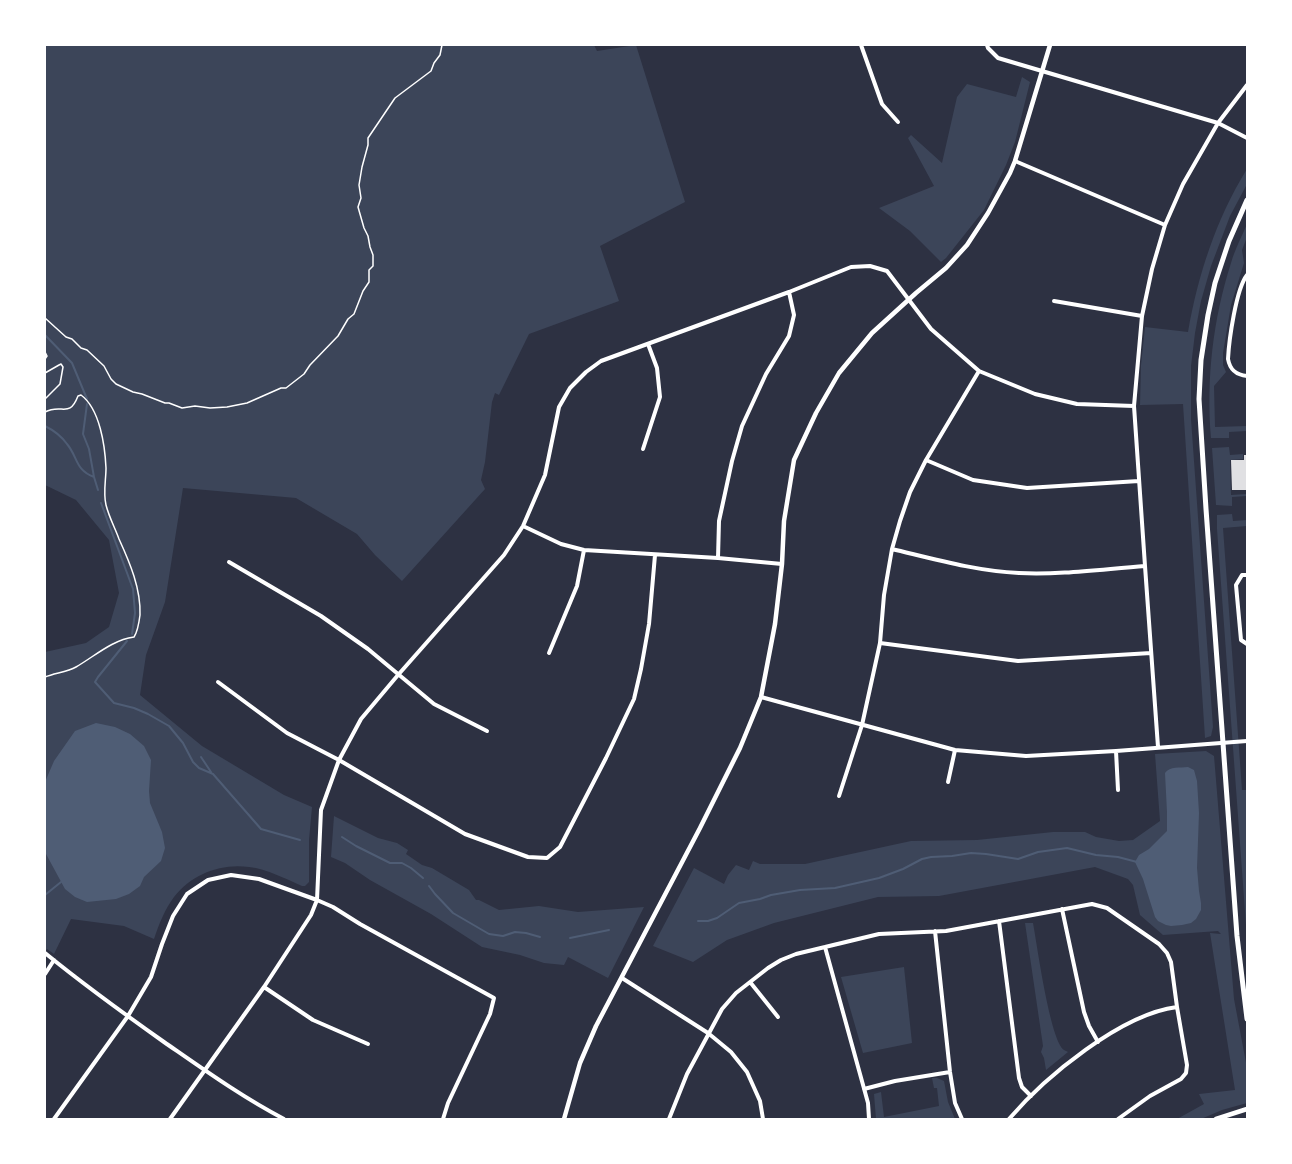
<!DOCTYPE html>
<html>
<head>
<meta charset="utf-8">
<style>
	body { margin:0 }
	#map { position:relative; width:1292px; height:1164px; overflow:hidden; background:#2d3142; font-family:"Space Grotesk",sans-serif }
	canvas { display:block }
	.frame { position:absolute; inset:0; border:46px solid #fff; pointer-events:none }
</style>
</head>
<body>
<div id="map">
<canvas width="1292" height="1164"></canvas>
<div class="frame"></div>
</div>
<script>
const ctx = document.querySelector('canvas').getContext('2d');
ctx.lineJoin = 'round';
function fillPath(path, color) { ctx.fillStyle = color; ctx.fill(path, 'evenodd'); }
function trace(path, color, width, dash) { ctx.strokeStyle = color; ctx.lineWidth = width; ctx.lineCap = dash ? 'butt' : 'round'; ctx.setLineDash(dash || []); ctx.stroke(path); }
fillPath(new Path2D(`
	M45 45H594L597 51 636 45 685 202 600 246 619 301 529 334 499 395 495 393 492 402 485 462 481 480 485 489 402 581 375 555 357 534 296 498 183 488 165 602 146 655 140 695 202 746 284 795 312 807 309 840V882L305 886H302C286 879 267 869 249 867 221 863 192 874 174 897 165 909 159 924 154 939L124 926 71 919 54 954 47 949 45 952V652L86 643 109 627 119 593 109 540 76 500 45 485Z
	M1022 77 1030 82 1015 142 1006 165 984 210 946 258 941 262 910 231 879 208 934 186 908 138 911 135 942 163 957 97 967 84 1016 97Z
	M1247 169V184L1230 216 1211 266 1201 301 1195 333 1191 366V419L1213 727 1211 736 1205 738 1183 404 1140 405 1141 365 1145 327 1188 332C1198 275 1216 219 1247 169Z
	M1247 224V237L1242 250 1244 263 1231 305 1223 353V365L1226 372 1214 386 1215 427 1247 426V431L1229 432V438H1211C1206 379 1213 319 1231 263 1235 249 1242 236 1247 224Z
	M1229 447 1230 455 1243 454V459L1230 460 1231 495 1247 494V496L1232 497V506L1216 505 1212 448Z
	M1232 514 1233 521 1247 520V526L1223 528 1242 790H1247V939L1217 529V515Z
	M1206 751 1214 756 1215 768 1234 999 1247 1068V1103L1222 1110 1201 1119H1177L1204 1104 1199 1094 1235 1090 1210 933 1221 934 1218 931 1163 935 1140 915 1133 885 1128 879 1095 867 939 896 878 897 774 923 727 940 693 962 653 946 694 868 724 884 728 875 736 865 749 870 753 861 760 864H805L911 841 977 840 1053 832H1085L1096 837 1119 841 1133 840 1160 821 1155 754Z
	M334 816 378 838 397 843 408 850 406 854 422 865 432 868 469 890 476 900H479L499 910 539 906 578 912 644 907 608 978 568 957 564 965 544 963 520 955 482 947 431 914 370 880 345 863 331 857Z
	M1025 923H1033C1037 944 1050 1040 1064 1050 1065 1051 1067 1051 1068 1052L1046 1070 1044 1058 1041 1052 1043 1046Z
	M904 967 912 1043 863 1053 841 977Z
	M932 1078H937L944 1081 948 1102 955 1119H876L874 1094 881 1092 884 1117 939 1106 937 1088H934Z`), '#3c4559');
fillPath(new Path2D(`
	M96 723 115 727 130 734 144 746 151 760 149 791 150 803 162 832 165 848 161 861 144 877 140 886 129 894 116 899 87 902 75 897 65 889 46 854 45 782 54 761 75 731Z
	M1188 767 1194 770 1197 781 1199 813 1197 868 1199 891 1201 903V910L1196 919 1191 923 1182 925 1171 926 1166 925 1158 921 1155 917 1143 879 1135 862 1139 855 1149 849 1167 831V812L1165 773C1170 766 1180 768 1188 767Z`), '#4f5d75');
trace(new Path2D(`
	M45 335 72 363 87 399
	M87 404 83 434 89 449 94 477
	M45 426C53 430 62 437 67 444 78 457 75 470 94 477L98 490
	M101 503 133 589 135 613 132 634
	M127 641 98 677 95 682 114 703 134 708 148 714 169 726 183 743 193 762 199 768 213 774 261 829 300 840
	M201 757 211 772
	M342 837 356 846 390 863H402L411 868 423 878
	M429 886 435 894 453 913 489 934 503 936 515 932 526 933 540 937
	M45 895 61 882
	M698 921H708L717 918 739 903 760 899 771 895 800 890 835 888 879 878 903 869 922 859 931 857 952 856 971 853 986 854 1018 859 1038 852 1067 848 1096 855 1118 857 1137 862
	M570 938 609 930`), '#4f5d75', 2);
fillPath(new Path2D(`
	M1244 455H1247V490H1232L1231 460H1244Z`), '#e0e0e3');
trace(new Path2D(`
	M45 318 66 337 72 339 81 348 87 350 104 366 111 379 116 384 133 392 142 394 165 403H169L182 408 195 406 210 408 227 407 247 403 281 388H286L304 374 310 365 338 336 348 319 354 314 363 291 369 282V270L373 266V255L370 247 368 236 364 228 358 207 361 198 359 185 362 167 368 145V138L395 98 431 71 434 63 440 55 442 45
	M45 352 47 356 45 359
	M45 373 59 365 61 364 63 367 60 384 45 399
	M45 412C62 403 69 419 78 396L81 395C100 409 105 446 106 468 106 480 103 493 106 505 109 517 115 528 119 539 130 563 141 589 140 615 139 623 138 631 134 637 112 640 95 656 76 667 67 672 55 673 45 677`), '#fff', 1.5);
trace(new Path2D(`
	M861 45 882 104 898 122
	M987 45 988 48 998 58 1218 123 1247 138
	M1015 161 1165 225
	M1247 275C1236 289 1229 340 1228 359 1230 370 1236 375 1247 376
	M1054 301 1142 316
	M643 449 660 397 657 368 648 344
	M926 460 973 480 1027 488 1139 481
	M523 526 561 544 584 550 718 558 782 564
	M892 549C934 559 976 571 1019 573 1061 575 1103 569 1145 566
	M718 558 719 521 732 461 742 426 766 374 789 336 794 315 789 292
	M229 562 321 616 368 649 434 704 487 731
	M1247 575H1242L1236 585 1241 640 1247 644
	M880 643 1018 661 1151 653
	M549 653 577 586 584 550
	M218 682 287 733 339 760 465 834 528 857 547 858 560 847 606 758 634 699 641 669 649 624 655 555
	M761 697 955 750 1026 756 1116 751 1247 741
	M1158 747 1145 566 1134 406 1142 316 1152 269 1165 225 1183 184 1218 123 1247 85
	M1116 751 1118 790
	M948 782 955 750
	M839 796 862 725 880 643 884 595 892 549 900 521 910 492 926 460 979 371
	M1062 909 1084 1012 1089 1026 1098 1042
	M999 921 1019 1078 1022 1087 1031 1096
	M935 931 950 1072 955 1103 962 1119
	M825 947 868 1103 869 1119
	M45 953C83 984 123 1013 164 1042 203 1069 242 1097 284 1119
	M45 974 54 960
	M622 978 708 1033 731 1052 747 1072 760 1101 763 1119
	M750 982 778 1017
	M264 987 313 1020 368 1044
	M864 1089 895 1081 950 1072
	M54 1119 128 1016 151 977 162 944 173 916 187 894 208 880 231 875 259 879 317 900 333 907 360 924 494 998 490 1014 448 1103 443 1119
	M170 1119 264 987 311 915 317 900 321 810 339 760 361 719 398 675 504 555 523 526 545 475 559 407 570 388 586 372 601 361 789 292 851 267 870 266 887 271 931 329 979 371 1035 394 1077 404 1134 406
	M669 1119 687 1074 722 1009 736 993 768 968 781 960 796 954 879 934 946 931 1092 904 1107 908 1159 944 1167 953 1171 962 1177 1007 1187 1065 1186 1073 1181 1079 1150 1096 1118 1119
	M1009 1119C1045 1077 1121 1014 1177 1007`), '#fff', 4);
trace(new Path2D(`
	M564 1119 580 1063 596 1026 700 828 740 748 761 697 775 624 782 564 784 521 794 460 816 413 839 373 872 333 916 293 946 268 967 245 988 213 1010 173 1015 161 1050 45
	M1216 1119 1247 1109`), '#fff', 4.5);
trace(new Path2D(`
	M1247 200 1229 241 1215 283 1208 315 1201 360 1199 399 1206 509 1237 936 1247 1019`), '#fff', 5);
</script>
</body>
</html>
